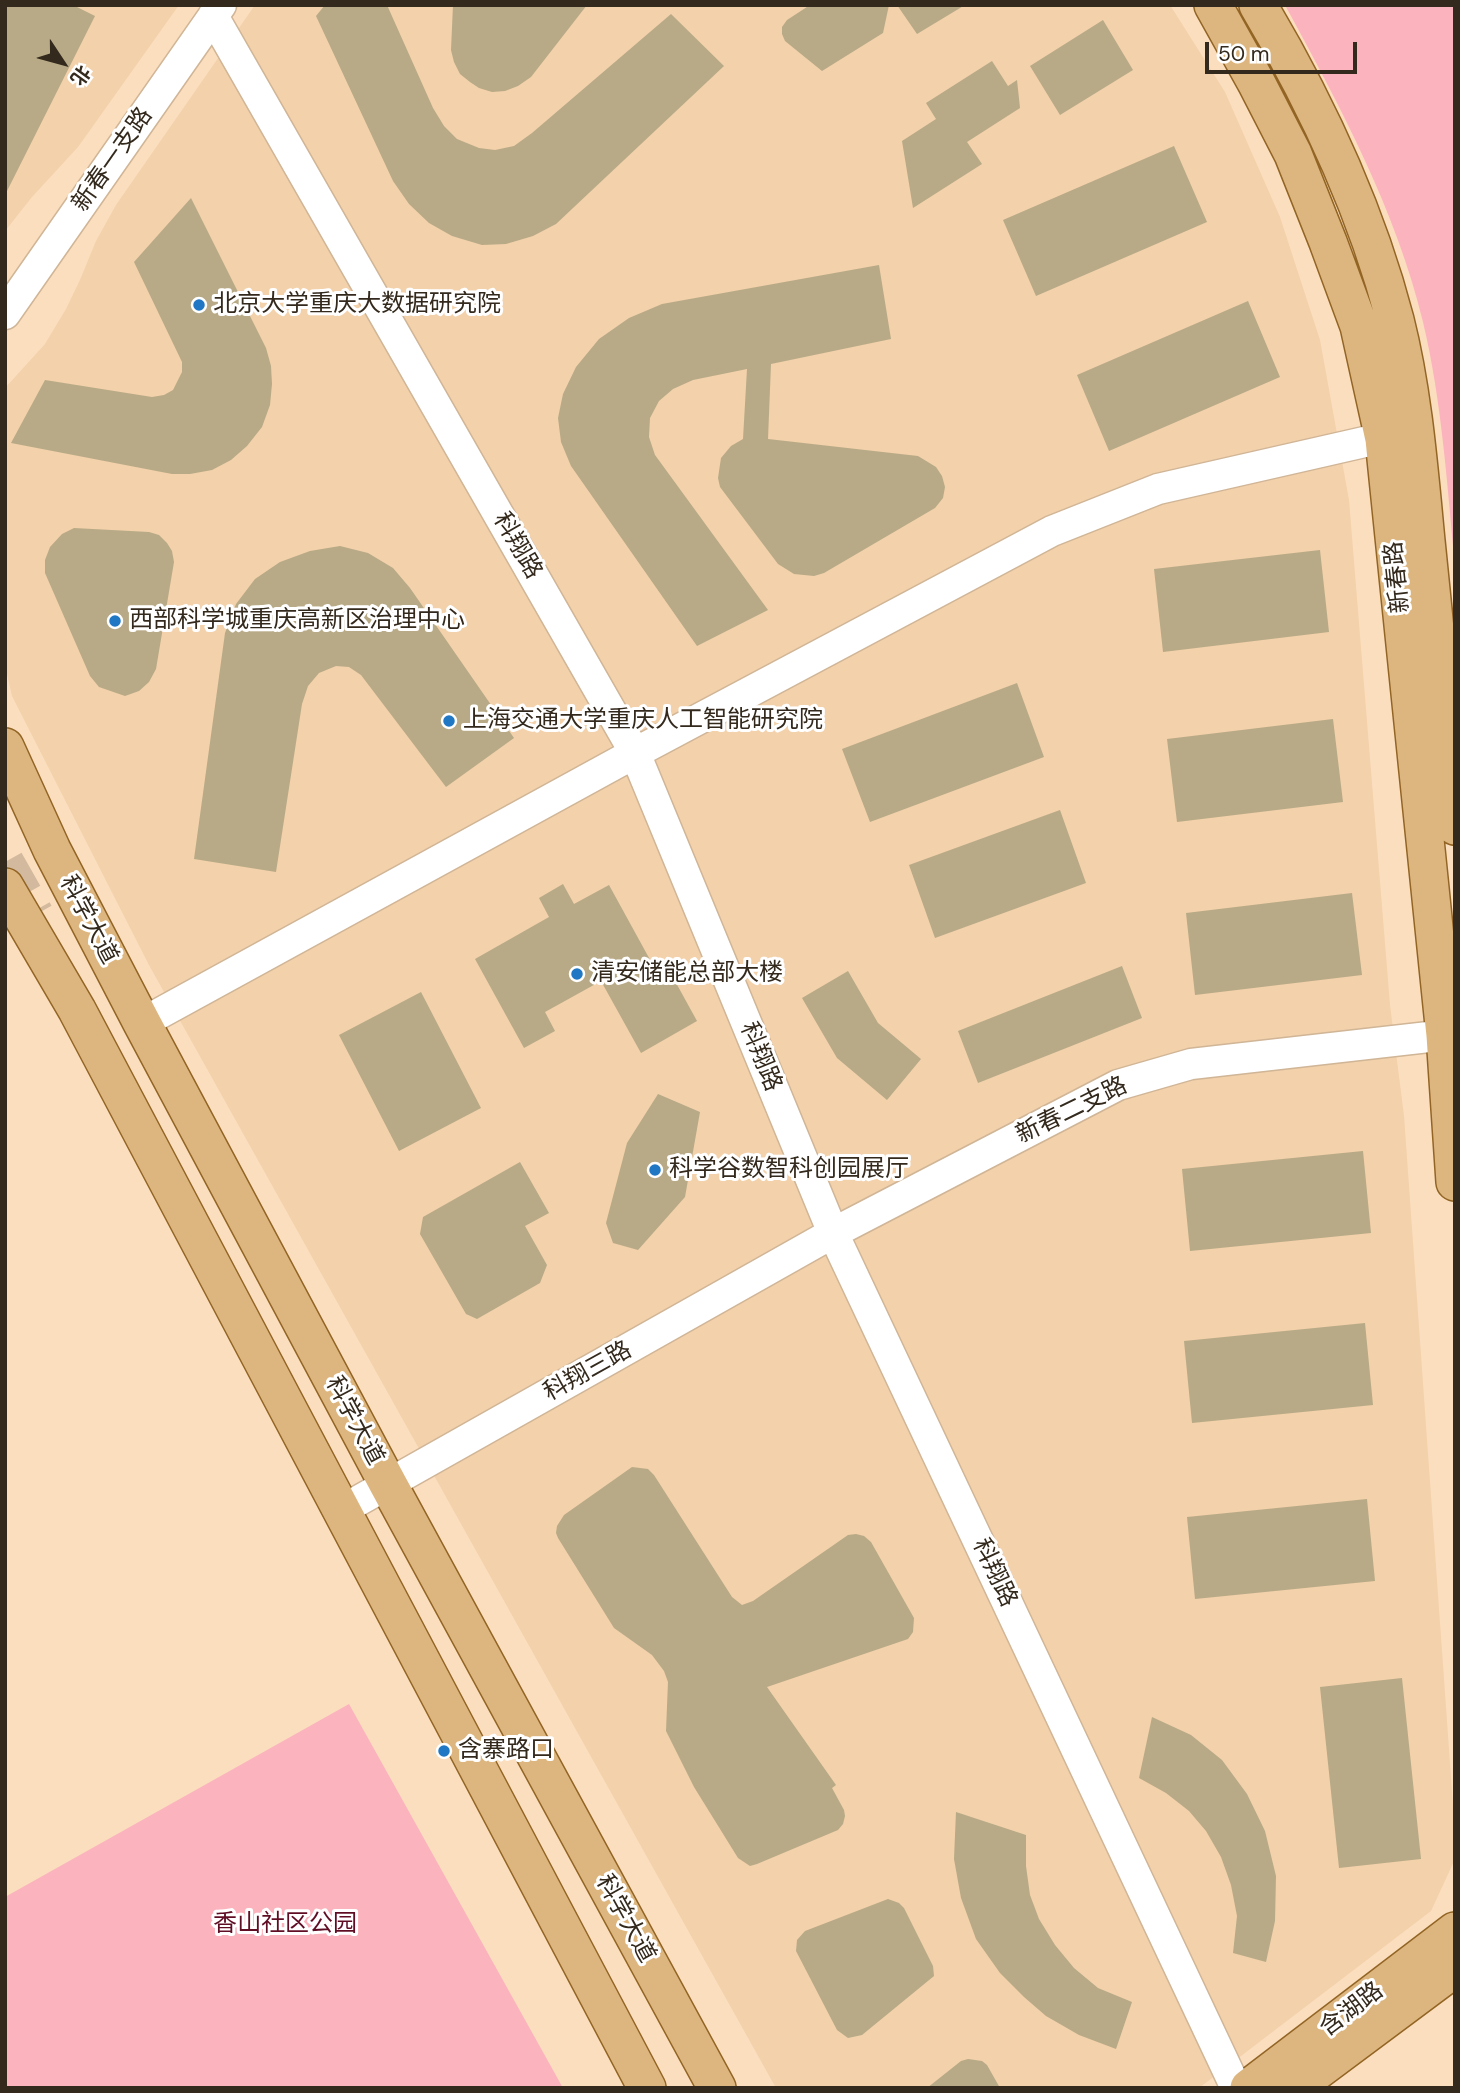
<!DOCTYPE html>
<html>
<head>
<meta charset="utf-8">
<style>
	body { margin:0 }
	#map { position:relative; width:1460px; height:2093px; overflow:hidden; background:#fbdebe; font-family:"DM Sans","Noto Sans SC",sans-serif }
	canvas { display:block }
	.frame { position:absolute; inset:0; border:7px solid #33291c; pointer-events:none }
	.north { position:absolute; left:28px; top:28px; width:70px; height:70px; -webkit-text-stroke:5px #fff; paint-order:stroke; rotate:126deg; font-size:19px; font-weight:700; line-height:28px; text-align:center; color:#33291c }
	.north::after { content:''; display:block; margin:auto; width:24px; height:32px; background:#33291c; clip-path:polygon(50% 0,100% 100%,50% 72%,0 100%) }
	.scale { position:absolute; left:1205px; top:42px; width:152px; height:32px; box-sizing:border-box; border:4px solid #33291c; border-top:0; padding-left:9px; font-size:21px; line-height:24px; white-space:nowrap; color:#33291c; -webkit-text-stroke:5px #fff; paint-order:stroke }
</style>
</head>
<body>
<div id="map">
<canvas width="1460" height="2093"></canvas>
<div class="frame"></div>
<div class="north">北</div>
<div class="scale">50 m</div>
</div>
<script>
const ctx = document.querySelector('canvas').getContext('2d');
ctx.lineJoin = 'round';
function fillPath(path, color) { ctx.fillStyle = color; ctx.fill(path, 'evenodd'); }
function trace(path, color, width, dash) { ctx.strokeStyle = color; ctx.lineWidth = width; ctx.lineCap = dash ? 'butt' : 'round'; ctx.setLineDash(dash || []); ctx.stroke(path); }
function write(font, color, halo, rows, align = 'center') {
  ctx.font = font + ' "DM Sans","Noto Sans SC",sans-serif'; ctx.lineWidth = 6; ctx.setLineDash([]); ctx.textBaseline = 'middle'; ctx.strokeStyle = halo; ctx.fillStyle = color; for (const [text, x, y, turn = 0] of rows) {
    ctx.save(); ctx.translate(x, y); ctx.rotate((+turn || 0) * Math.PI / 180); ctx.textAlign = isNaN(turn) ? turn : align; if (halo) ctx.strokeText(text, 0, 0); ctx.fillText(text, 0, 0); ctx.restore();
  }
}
fillPath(new Path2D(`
	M5 5H179L78 147 32 197 5 231Z
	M255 5H1170L1225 92 1280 217 1320 340 1349 500 1390 1005 1404 1116 1455 1834V1859L1431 1911 1199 2088H776L149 965 12 696 5 665V388L45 344 66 309 80 280 96 241 116 205Z`), '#f2d1ab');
fillPath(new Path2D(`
	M1285 5H1455V566C1447 484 1442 402 1423 322 1396 210 1340 106 1285 5Z
	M349 1704 563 2088H5V1897Z`), '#fbb3bd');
fillPath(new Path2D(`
	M5 5H73L95 16 5 195Z
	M325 5H387L433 108 444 126 457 139 479 148 495 150 514 146 532 133 671 14 724 66 556 224 533 236 506 244 482 245 452 236 429 223 409 204 393 181 316 16Z
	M453 5H587L531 77 518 86 505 91 492 92 479 88 470 82 460 74 454 62 451 50Z
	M810 5H889L883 33 822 71 785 41 782 34V27L787 20Z
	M897 5H965L917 34Z
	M1103 20 1133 70 1060 115 1030 66Z
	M992 61 1008 86 1017 80 1020 108 967 142 982 164 913 208 902 141 936 119 926 103Z
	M1174 146 1207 222 1036 296 1003 220Z
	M191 198 266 348 271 366 272 384 270 405 262 427 247 446 231 460 212 470 190 474H172L11 443 45 380 152 397 164 395 173 390 182 372V362L134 262Z
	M879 265 891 339 771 364 768 439 918 456 936 467 942 476 945 487 943 498 935 508 824 573 814 576 794 574 778 564 720 487 718 478 721 458 731 446 743 439 747 369 693 380 673 389 659 401 650 418 649 437 655 455 768 610 697 646 571 466 561 442 558 418 563 394 576 367 599 339 629 318 662 304Z
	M1248 301 1280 377 1109 451 1077 375Z
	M74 528 149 532 159 535 167 543 172 551 174 562 156 669 149 682 139 691 125 696 99 687 90 676 45 573V560L50 547 62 534Z
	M340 546 368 553 393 568 410 588 514 738 446 787 361 675 349 667 336 666 319 673 308 686 302 704 276 872 194 859 225 633 236 604 255 579 280 562 310 551Z
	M1320 550 1329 632 1163 652 1154 569Z
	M1017 683 1044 757 870 822 842 749Z
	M1333 719 1343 802 1177 822 1167 739Z
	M1060 810 1086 883 935 938 909 865Z
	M563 884 574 904 609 885 654 967 664 961 697 1021 641 1053 601 981 545 1012 555 1031 524 1048 475 959 549 917 539 898Z
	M1352 893 1362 975 1195 995 1186 913Z
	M1122 966 1142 1018 978 1083 958 1031Z
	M848 971 878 1023 921 1059 887 1100 837 1058 802 998Z
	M421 992 481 1108 399 1151 339 1035Z
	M658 1094 700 1112 685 1197 638 1250 613 1243 606 1223 627 1143Z
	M1363 1151 1371 1233 1190 1251 1182 1169Z
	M520 1162 549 1213 525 1226 547 1265 540 1283 477 1319 466 1314 420 1234 423 1217Z
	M1365 1323 1373 1405 1192 1423 1184 1341Z
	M632 1467 648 1469 654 1475 732 1597 742 1605 753 1601 848 1535 856 1534 864 1536 871 1542 914 1618 913 1632 908 1639 767 1687 836 1785 832 1788 844 1810 845 1816 843 1824 838 1830 757 1864 750 1866 738 1858 694 1787 666 1731 668 1682 664 1671 652 1655 614 1628 558 1538 556 1533 557 1526 564 1515Z
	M1367 1499 1375 1581 1195 1599 1187 1517Z
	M1402 1678 1421 1859 1339 1868 1320 1687Z
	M1152 1717 1191 1735 1222 1760 1247 1794 1265 1831 1276 1876 1275 1921 1266 1962 1233 1953 1237 1916 1231 1885 1221 1857 1206 1831 1189 1811 1166 1793 1139 1778Z
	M956 1812 1026 1835V1866L1030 1895 1039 1919 1055 1945 1074 1968 1098 1988 1132 2002 1116 2049 1079 2035 1046 2016 1024 1997 1000 1973 976 1939 961 1898 954 1859Z
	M888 1899 899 1903 904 1908 933 1966 934 1976 862 2035 848 2038 837 2030 796 1951 797 1940 805 1931Z
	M968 2059 982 2061 987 2065 1000 2088H927L961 2061Z`), '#b8aa86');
trace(new Path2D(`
	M5 862 35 915`), '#d3ba9e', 38, [38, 19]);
const minor = new Path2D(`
	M213 16 635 753 833 1233 1236 2088
	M5 314 221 5
	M142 1023 635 753 1052 531 1158 489 1404 433
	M342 1510 833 1233 1118 1085 1191 1064 1455 1034`);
const major = new Path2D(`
	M1213 5 1257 84 1293 154 1328 242 1359 326 1384 439 1445 1035 1455 1182
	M1258 5C1317 104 1366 209 1395 320 1413 391 1419 468 1426 541 1436 636 1445 731 1455 826
	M5 747 52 850 142 1023 388 1484 717 2088
	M5 887 77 1010 647 2088
	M1249 2088 1455 1931
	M1294 2088 1455 1968`);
trace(minor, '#d0b596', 33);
trace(major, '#936525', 40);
trace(minor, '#fff', 30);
trace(major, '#ddb67f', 37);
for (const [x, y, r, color] of [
	[199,305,7,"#2077c4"],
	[115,621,7,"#2077c4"],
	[449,721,7,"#2077c4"],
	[577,974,7,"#2077c4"],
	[655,1170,7,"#2077c4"],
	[444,1751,7,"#2077c4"]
]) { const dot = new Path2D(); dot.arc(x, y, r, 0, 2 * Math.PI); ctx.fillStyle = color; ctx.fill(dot); trace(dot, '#fff', 2.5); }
write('24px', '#33291c', '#fff', [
	["新春一支路",113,160,-55],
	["科翔路",517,546,60],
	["新春路",1398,577,-96],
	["科学大道",88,920,62],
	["科翔路",760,1057,68],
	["新春二支路",1072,1111,-26],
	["科翔三路",588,1372,-29],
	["科学大道",354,1421,62],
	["科翔路",994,1573,65],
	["科学大道",625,1919,61],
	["含湖路",1352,2010,-37]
]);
write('24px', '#33291c', '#fff', [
	["北京大学重庆大数据研究院",213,305],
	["西部科学城重庆高新区治理中心",129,621],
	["上海交通大学重庆人工智能研究院",463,721],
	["清安储能总部大楼",591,974],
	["科学谷数智科创园展厅",669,1170],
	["含寨路口",458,1751]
], 'left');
write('24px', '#5e0d24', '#fff', [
	["香山社区公园",285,1925]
]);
</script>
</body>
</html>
